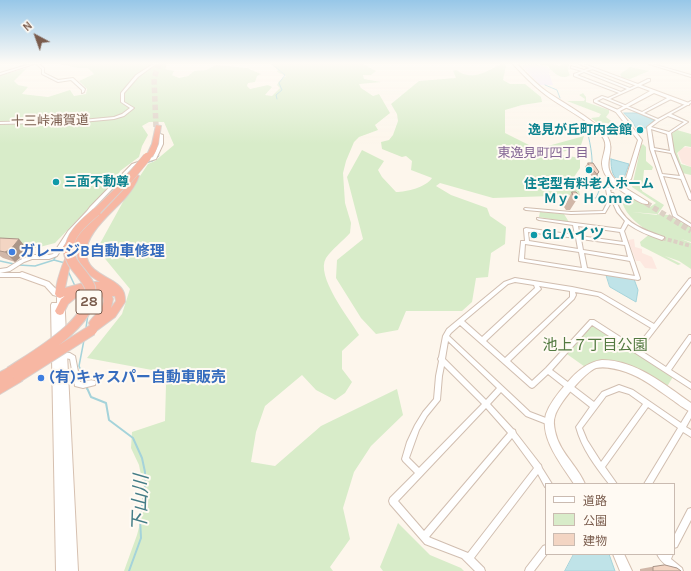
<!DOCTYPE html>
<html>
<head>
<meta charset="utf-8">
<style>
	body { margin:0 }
	#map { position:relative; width:691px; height:571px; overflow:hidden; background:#fdf6ec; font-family:Karla,"Noto Sans JP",sans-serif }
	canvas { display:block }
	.legend { position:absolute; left:545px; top:483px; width:130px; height:72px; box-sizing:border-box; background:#fffaf3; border:1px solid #cabbb1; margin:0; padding:5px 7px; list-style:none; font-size:12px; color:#7a5c4d }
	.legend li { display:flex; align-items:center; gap:8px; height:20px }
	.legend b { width:20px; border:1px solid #cabbb1 }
	.north { position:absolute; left:16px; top:16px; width:40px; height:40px; -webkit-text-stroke:3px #fffaf3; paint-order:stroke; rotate:319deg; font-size:11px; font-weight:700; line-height:16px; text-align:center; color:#7a5c4d }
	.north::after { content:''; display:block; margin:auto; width:14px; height:18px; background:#7a5c4d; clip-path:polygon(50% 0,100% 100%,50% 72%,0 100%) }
</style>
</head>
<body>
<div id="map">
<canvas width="691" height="571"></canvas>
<ul class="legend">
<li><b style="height:5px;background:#fff"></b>道路</li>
<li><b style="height:11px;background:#d8ecc9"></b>公園</li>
<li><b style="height:11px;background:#f3d5c3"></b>建物</li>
</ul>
<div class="north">N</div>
</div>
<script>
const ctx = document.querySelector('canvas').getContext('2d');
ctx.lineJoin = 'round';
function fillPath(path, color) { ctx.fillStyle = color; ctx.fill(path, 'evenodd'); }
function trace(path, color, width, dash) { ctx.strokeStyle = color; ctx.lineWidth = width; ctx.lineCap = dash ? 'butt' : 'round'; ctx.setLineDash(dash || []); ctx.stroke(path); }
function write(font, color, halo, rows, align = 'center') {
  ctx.font = font + ' Karla,"Noto Sans JP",sans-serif'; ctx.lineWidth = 4; ctx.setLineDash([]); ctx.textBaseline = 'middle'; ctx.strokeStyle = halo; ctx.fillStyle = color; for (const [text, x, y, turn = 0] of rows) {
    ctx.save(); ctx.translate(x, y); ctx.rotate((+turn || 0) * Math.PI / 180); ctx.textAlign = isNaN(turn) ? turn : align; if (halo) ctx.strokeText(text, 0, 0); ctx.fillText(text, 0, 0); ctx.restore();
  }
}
fillPath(new Path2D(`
	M687 147 691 148V167L682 163 678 153 681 148Z
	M634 239 635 247 642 249V253L652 257 657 269 645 268 640 261H636L628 240Z`), '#fde8e0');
fillPath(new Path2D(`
	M528 64 546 66 550 69 549 73 553 85H540L522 66Z`), '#f3e8fa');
fillPath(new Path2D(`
	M61 64H167L165 69 174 71 172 75 179 78 188 76 194 71 206 70 216 65 247 68 261 74 257 76 255 82 248 83 247 86 250 89 268 85 272 87 265 95 272 96 280 88 277 85 279 81 286 76 277 72 278 70 271 64H363L376 71 371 75H363L364 79 381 82 359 84 361 88 373 96 379 94 390 113 375 125 378 130 359 137 354 142 346 161 343 173 345 203 351 223 350 233C343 241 332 249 326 258 315 276 349 318 359 335L342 351V369L352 382 345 393 335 400 316 390 302 375 265 406 256 432 251 462 275 466 321 426 397 389 403 415 371 446 354 472 343 508 350 539 330 567 333 571H124L137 535 146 500 139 465 131 448 132 432 165 421 166 385 152 370 87 358 122 314 130 289 97 249 124 200 148 164 155 161 174 145 164 122H149L142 126 148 135 142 146 139 157 120 171 116 180 55 243 36 248 0 245V75L27 68 14 81 18 85 28 87 22 94 48 97 70 90 74 96 86 94 87 89 79 81 94 74 88 68H77Z
	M502 64H505L506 66 503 80 510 84H525L541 97 542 102 522 105 505 110V133L537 149 584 136 580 148 561 152 562 155 580 158V168L574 177H566L569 182 577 183 580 195 493 198 440 183 436 186 451 195 487 208 490 216 506 227 505 244 491 253 488 277 476 278 472 302 462 311H406L398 330 376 334 361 318 336 278 337 260 363 239 347 177 362 150 384 161 378 170 382 177 396 192C407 192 426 187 432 178L411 170 412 161 406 156 402 157 382 149 381 142 389 140 393 135 398 121 397 114 391 104 419 81 456 78 453 71 456 70C473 82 486 71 502 64Z
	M540 64H553L559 66 563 64H569L568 71 570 75C562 81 553 73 548 66Z
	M630 67 649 71 630 79 622 78 620 74Z
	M583 93 586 97V102L609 110V113L606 117 627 133 607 123 596 122 591 118 599 117 601 114 567 101H584L585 99 579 95Z
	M677 130 691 134V147L685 146 677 153 681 164 691 167V175L682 173 674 155 671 134Z
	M643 144 646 147V161L653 167 652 170H644L642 191 664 205 657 215 632 212 668 215 691 228V242L681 239 691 243V269L679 261 665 256 681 264 678 265 641 246 640 242 651 233C638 224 627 217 622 202L627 201 633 196 650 207 656 203 632 187 641 146Z
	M540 212 564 214 569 222 539 217Z
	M592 322 674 375 665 390 613 364 588 369 564 352Z
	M398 523 430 555 461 568 464 571H383L380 567Z`), '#d8ecc9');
const water = new Path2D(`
	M624 113H638L654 120 646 128H636L632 121Z
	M611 159 629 164 623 181C612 180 611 169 611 159Z
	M606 274 634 279 638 290 636 302 610 287Z
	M574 554H609L615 571H565Z`);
fillPath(water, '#bfe3e8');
trace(water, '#a5d3da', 1);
trace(new Path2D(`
	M272 64 285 75 279 83 282 90 276 95 277 99
	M545 85 557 90 560 98
	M583 121C588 128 593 156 592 164
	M146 163 153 161 159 156
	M117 187 126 176
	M592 204 590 202 591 198H596L601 186 597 174
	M61 250 63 247`), '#a5d3da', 1);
trace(new Path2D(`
	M54 259 62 249
	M0 261 14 264
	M19 265 35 266 54 260 65 263
	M68 271 75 286
	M81 294 85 301
	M86 328 88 314
	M84 340 79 366 86 382
	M86 386 87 389`), '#a5d3da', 1.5);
trace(new Path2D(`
	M87 388 91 397 106 403 109 420 133 438 142 458 145 472V488L140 518 141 538 129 571`), '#a5d3da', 2);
trace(new Path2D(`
	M662 238 691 246`), '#dcd0c4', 4, [4, 2]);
trace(new Path2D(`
	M646 203 691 231`), '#dcd0c4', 5.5, [5.5, 3]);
trace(new Path2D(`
	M156 127 154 78 159 64`), '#dcd0c4', 5.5, [5.5, 3]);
const street = new Path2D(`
	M30 64H34L0 75V73Z
	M36 64H39L44 68V73L58 80 73 78 85 89 84 92 82 93V90L71 80 58 82 42 74V69Z
	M153 64H156L138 77 124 93V102L134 108 124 116 114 119 82 122 0 124V122L82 120 114 117 122 114 130 108 121 102V93L136 75Z
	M649 64H653L691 75V77Z
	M571 66 584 70 593 67V69L586 71 630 88 648 79H650V81L610 99 642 112 669 97H671V99L644 113 658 119 691 101V103L671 114 688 122 671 133 674 152 691 194V200L689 199 681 179 663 176 677 215 691 224V227L673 216 650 149 647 127 656 120 603 98 597 101 618 110V112H616L594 102V100L602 96 608 98 619 93 574 76V74L582 71 571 68ZM584 72 627 89 621 92 577 75ZM668 116 684 122 669 132 651 127 659 121ZM651 129 667 134 670 151 654 148ZM654 150 671 153 680 176 662 174Z
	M160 134 163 135V144L156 159 134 166 93 209 90 213 72 233 57 256 49 259H32L24 262 10 271 0 273V269L7 268 20 260 32 255H49L53 254 68 231 87 211 90 207 132 164 153 157 159 144Z
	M619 185 621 186 620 187 610 190 611 193H613L614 194C621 222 638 228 664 237V238L662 240C650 236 638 231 628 224L624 231 640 278V279L638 280 519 261V260L521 242V241H525L524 230V229L526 228 575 235 573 225 539 220 537 219V218L621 229 625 221 617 212 612 201 605 213H604L571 214 526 210 524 209 525 208 571 212 603 211 608 201 606 189 607 188ZM578 226 620 232 623 242 580 236ZM528 232 576 238 578 249 529 241ZM581 239 625 245 628 257 583 250ZM525 244 579 252 582 268 524 259ZM584 253 630 261 635 276 587 268Z
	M0 273H22L24 275 22 277H0Z
	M515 278 572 287 601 293 654 324 689 279 691 278V284L640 350 666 367 689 335H691V341L671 370 691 383V389L592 325 552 370 594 402 602 392 619 385 633 390 681 423 689 410 691 409V418L686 427 691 430V437L683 432 652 484H644L678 428 648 407 605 467 617 484H609C595 466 582 449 576 427L590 407 548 374 534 387 532 388 530 387 460 325 451 333 449 336 530 412 551 420 552 422 551 424 549 425 526 416 501 392 490 404 513 429 515 430 516 433 540 464 541 465 542 468 552 484H546L545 487 538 474 474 558 484 568 485 571H475L462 558 425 544 390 504 389 501 390 498 415 473 403 461 402 459 407 442 415 425 423 412 434 399 436 376 439 361 438 359 439 357 443 336 447 329 504 282ZM515 282 534 285 535 288 482 337 464 321 508 284ZM539 286 570 291V297L505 358 486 341 540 290 541 289ZM575 292 598 296 651 328 636 347 594 320H590L546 368 532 381 510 361 574 299 576 295ZM448 341 497 388 486 400 445 359ZM444 366 482 404 419 468 409 458 419 430 427 416 440 400 442 376ZM619 391 629 394 643 404 601 462 587 440 582 428 606 396ZM486 408 508 433 424 531 398 501ZM512 438 534 468 468 553 431 538 429 537Z
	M62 352 70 353 75 356 80 382C85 382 90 379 95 381L96 383 95 385 83 388 75 386 70 359 60 357 59 355 60 353Z
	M691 508V520L677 547 674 548V536L688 509Z
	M546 545V554H547L534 571H525L526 568 543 546Z
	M657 554H673L671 559 682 568 683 571H673C667 566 660 561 657 554Z`);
const secondary = new Path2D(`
	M513 64H517C526 73 536 84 546 91 560 101 600 123 607 136 618 154 597 165 619 183L626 178 638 140 615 111 650 91 579 64H584L689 103V105H685L654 93 620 111 642 140 631 179 622 186 648 202V204C642 205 635 199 629 196 618 189 603 179 602 164 602 154 610 145 601 135 586 117 560 107 542 92 532 84 522 74 513 64Z
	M22 272 49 282 58 291 63 292 64 294 78 571H56L51 305 52 303H57V296L53 295 45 286 20 277 19 275 20 273Z
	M602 360C636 360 665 385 691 403V412C684 409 677 403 671 399 657 389 643 378 626 372 617 369 606 366 596 368 585 372 558 404 555 416 553 421 554 426 555 431 559 452 577 465 585 484H574C562 465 539 438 546 414 550 403 559 392 567 383 576 372 587 362 602 360Z
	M613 554H624L632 571H620Z`);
const highway = new Path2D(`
	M156 125 161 126C159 136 159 154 149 159L146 157 152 144Z
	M136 174 139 176C136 184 132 190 126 197 113 212 81 236 87 258 91 276 119 278 124 293 125 296 125 299 125 302L115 317 92 334 89 333 87 330 90 326 89 323C94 314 106 309 103 297L92 292 91 289 80 291 79 295 68 304 63 314 60 315 57 314 55 311 61 299 65 296 60 298 57 297 55 294C58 273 65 256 76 238L75 236 94 214 92 212 93 210 122 182H125L129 184 134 175ZM128 184V185L101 214 100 213ZM78 249C74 265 89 275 100 282H87L65 288 69 269ZM112 296H115L116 301 111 308 113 299Z
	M10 367 14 369 15 373 18 372 22 373 23 377 22 381 0 394V372Z`);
trace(street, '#d1beb0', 2);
trace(secondary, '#d6c0b0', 2);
trace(highway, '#dad1cd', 2);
fillPath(street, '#fff');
fillPath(secondary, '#fff');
fillPath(highway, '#f7b7a3');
const highwayBridgeFar1 = new Path2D(`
	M128 180 147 157
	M69 250C69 234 85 222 96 212`);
const highwayBridge = new Path2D(`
	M10 372C34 356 98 321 90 287 84 273 70 265 68 249
	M18 377 92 330`);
trace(highwayBridgeFar1, '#dad1cd', 9, []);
trace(highwayBridge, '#dad1cd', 12, []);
trace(highwayBridgeFar1, '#f7b7a3', 8);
trace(highwayBridge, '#f7b7a3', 10);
fillPath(new Path2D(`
	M588 163 599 172 596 177 594 179 585 167Z
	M572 192 579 196 570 210H566L564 207Z
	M0 238 19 239 27 249 20 258 15 262 3 258 0 256Z
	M665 565 681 571H640V569L651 567Z`), '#d1b7a8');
fillPath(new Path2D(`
	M599 172 596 177 594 179 597 174Z
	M19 239 27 249 20 258 15 262 5 252Z`), '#aa9588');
const building = new Path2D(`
	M588 163H593L599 172 597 174Z
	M572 192H576L579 196H574Z
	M0 238 19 239 11 249 5 252 0 251Z
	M665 565 677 568 681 571H653V567Z`);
fillPath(building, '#f3d5c3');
trace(building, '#aa9588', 1);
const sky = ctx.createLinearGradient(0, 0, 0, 144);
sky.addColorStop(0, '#97c7e8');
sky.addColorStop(0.44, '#fefbf6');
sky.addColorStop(1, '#fefbf600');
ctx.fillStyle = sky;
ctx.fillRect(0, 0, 691, 144);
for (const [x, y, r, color] of [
	[640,130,4,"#0f9aa8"],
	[589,170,4,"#0f9aa8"],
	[56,182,4,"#0f9aa8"],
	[534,235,4,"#0f9aa8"],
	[12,252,4,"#3f7fe0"],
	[41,378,4,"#3f7fe0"]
]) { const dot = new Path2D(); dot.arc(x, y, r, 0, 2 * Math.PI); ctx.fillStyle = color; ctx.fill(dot); trace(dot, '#fffaf3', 1.5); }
write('13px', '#7a5c4d', '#fffaf3', [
	["十三峠浦賀道",50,121,-1]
]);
write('bold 13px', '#0d838f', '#fffaf3', [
	["逸見が丘町内会館",632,130],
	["三面不動尊",64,182,"left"],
	["住宅型有料老人ホーム",589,184,"center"],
	["Ｍｙ・Ｈｏｍｅ",589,199,"center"]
], 'right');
write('13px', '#846695', '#fffaf3', [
	["東逸見町四丁目",543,153]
]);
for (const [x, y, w] of [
	[89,302,26]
]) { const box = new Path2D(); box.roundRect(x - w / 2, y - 12, w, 24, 3); ctx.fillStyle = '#fffaf3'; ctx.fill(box); trace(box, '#7a5c4d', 1); }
write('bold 14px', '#7a5c4d', null, [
	["28",89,302]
]);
write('bold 15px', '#0d838f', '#fffaf3', [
	["GLハイツ",542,235]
], 'left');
write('bold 15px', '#366cbe', '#fffaf3', [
	["ガレージB自動車修理",20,252],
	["(有)キャスパー自動車販売",49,378]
], 'left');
write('15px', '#537a41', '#fffaf3', [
	["池上７丁目公園",595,346]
]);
write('italic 19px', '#437c86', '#fffaf3', [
	["下山川",141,503,-88]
]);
</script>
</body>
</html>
